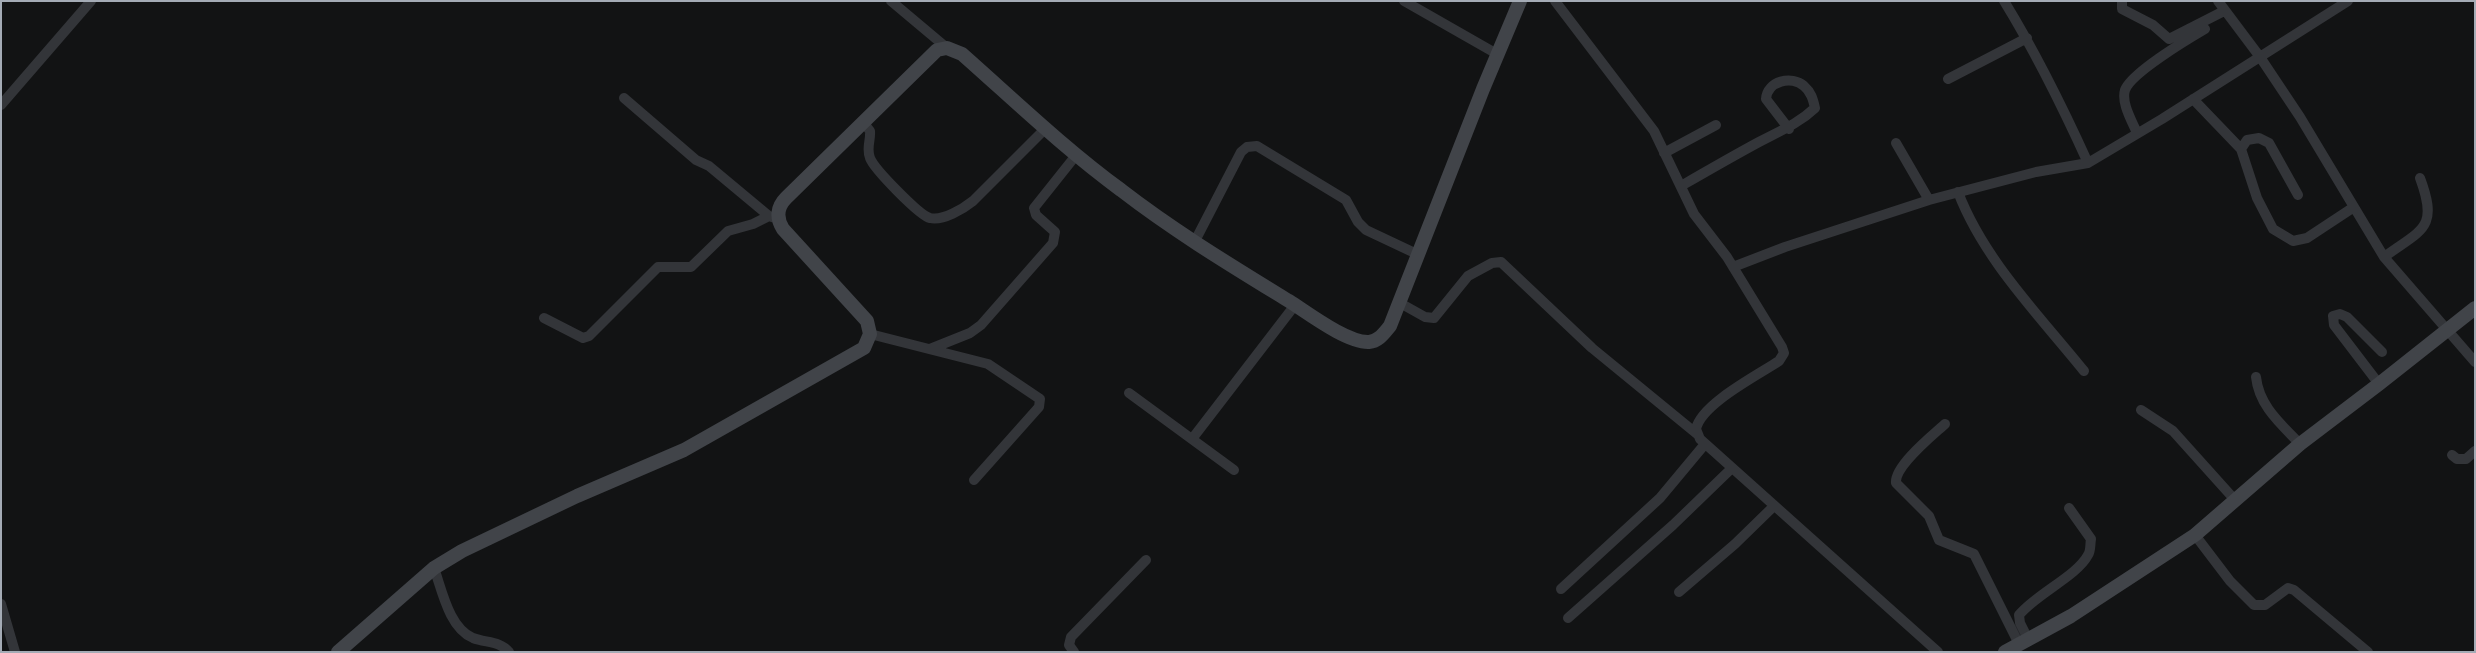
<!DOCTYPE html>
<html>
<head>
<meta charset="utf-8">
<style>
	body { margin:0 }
	#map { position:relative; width:2476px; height:653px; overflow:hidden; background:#121314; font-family:"Golos Text",sans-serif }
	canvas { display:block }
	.frame { position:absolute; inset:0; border:2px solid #a4abb5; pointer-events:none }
</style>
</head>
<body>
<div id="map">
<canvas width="2476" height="653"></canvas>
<div class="frame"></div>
</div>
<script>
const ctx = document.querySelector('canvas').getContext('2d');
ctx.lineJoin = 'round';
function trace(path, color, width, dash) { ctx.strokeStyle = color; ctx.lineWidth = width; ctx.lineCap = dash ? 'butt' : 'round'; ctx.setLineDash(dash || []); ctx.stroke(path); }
trace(new Path2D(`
	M891 1 947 48
	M1404 1 1497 54
	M1555 1 1654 131 1694 214 1727 257 1782 347 1784 353 1779 361C1758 375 1701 404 1696 429L1700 439 1938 652
	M2004 1C2036 53 2063 108 2088 163
	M2122 1V9L2153 25 2169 39 2224 11
	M2218 1 2260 57 2300 117 2384 257 2475 362
	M1948 79 2027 38
	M624 98 696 160 709 166 769 216
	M2193 99 2241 149
	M1 105 91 1
	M863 122 870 131C871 140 866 148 870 158 874 169 920 216 930 218 943 221 963 209 973 201L1046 128
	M2137 133C2132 121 2121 103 2125 90 2131 73 2188 39 2205 29
	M1896 143 1929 200
	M1664 153 1716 125
	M1681 186C1707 171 1733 156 1759 142 1780 131 1798 124 1815 108 1813 99 1811 92 1804 86 1792 75 1767 81 1766 99L1789 129
	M1958 192C1984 260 2039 315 2084 371
	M2298 195 2269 143 2259 138 2247 140 2241 149 2257 198 2273 229 2293 241 2307 238 2354 207
	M1195 241 1241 152 1247 147 1257 146 1346 200 1358 222 1366 230 1419 255
	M2384 257C2422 229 2439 229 2420 178
	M1733 267 1785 247 1929 200 2036 172 2088 163 2162 119 2348 1
	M1400 303 1425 317 1434 318 1468 276 1492 263 1501 262 1592 348 1697 434
	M544 318 583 338 589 336 658 267H691L728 231 753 224 769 216 778 219
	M870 334 988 364 1040 399 1039 407 974 480
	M930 349 970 333 981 325 1053 243 1055 232 1036 215 1034 208 1077 154
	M2256 377C2259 406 2281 424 2300 444
	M2379 384 2334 325 2333 316 2340 314 2347 317 2382 352
	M1129 393 1234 470
	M2141 410 2173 431 2235 500
	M1945 424C1933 435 1894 466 1896 483L1929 516 1939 540 1974 554 2019 644
	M1192 439 1295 305
	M2452 455 2457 459H2466L2475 451
	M2195 535 2230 581 2254 605H2265L2288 588 2294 590 2368 652
	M434 568C442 590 449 628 473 638 486 643 500 641 509 652
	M1561 589 1660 498 1705 444
	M1679 592 1735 544 1774 506
	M1 604 15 652
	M1568 618 1673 525 1732 468
	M2028 639 2020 623 2019 615C2036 594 2077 576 2088 555 2091 551 2090 544 2091 539L2069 508
	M1074 652 1069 645 1071 637 1146 560`), '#333539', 10);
trace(new Path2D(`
	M338 652 434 568 462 551 577 496 684 450 864 348 870 334 867 321 783 229C776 218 777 207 786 198L937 50 947 48 962 54C1014 100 1065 149 1121 190 1174 231 1232 266 1289 301 1308 313 1347 343 1369 342 1379 341 1384 333 1390 326L1483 89 1520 1
	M2005 652 2071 616 2195 535 2300 444 2379 384 2475 308`), '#414449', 14);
</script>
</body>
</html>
